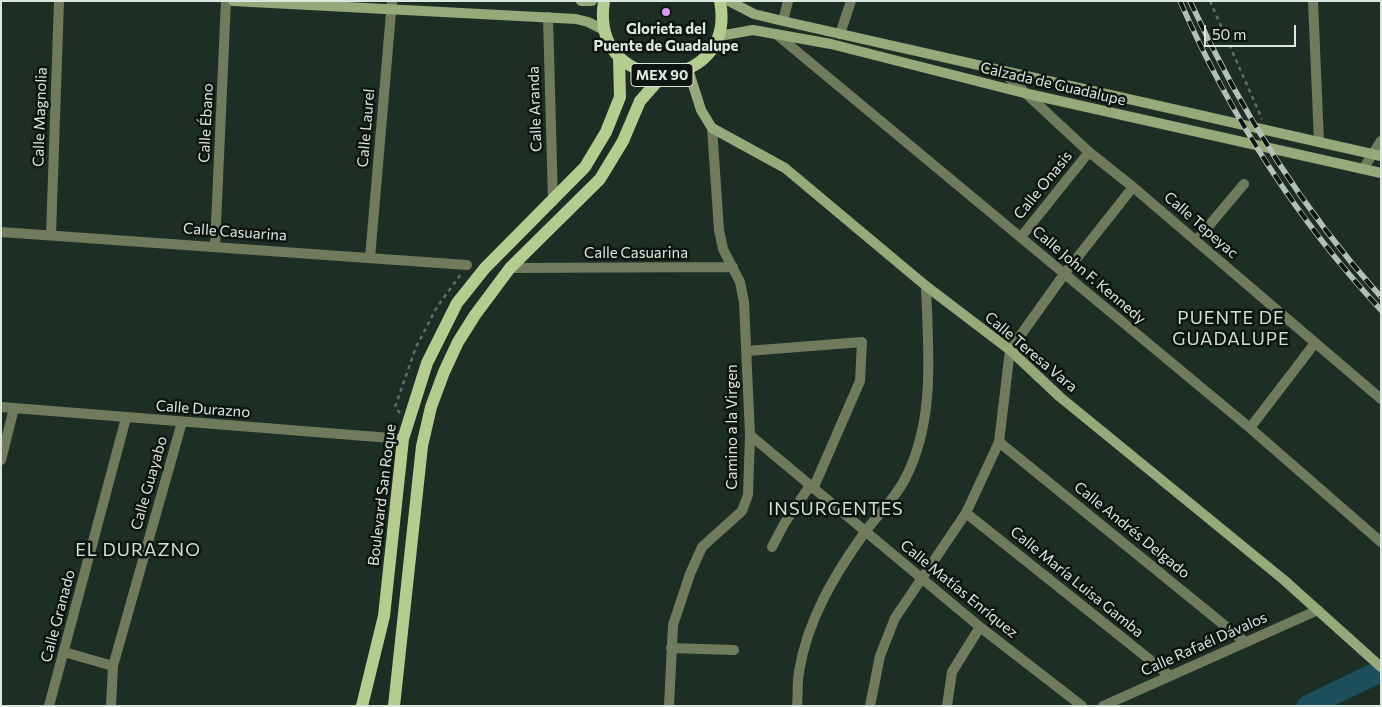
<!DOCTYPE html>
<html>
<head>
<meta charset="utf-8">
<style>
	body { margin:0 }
	#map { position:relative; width:1382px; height:707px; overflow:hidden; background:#1d2f24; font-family:Commissioner,sans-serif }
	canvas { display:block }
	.frame { position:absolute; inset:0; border:2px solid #dce7e0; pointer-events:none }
	.scale { position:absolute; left:1204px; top:25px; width:92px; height:22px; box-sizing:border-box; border:2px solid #dce7e0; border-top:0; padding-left:6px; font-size:15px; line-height:18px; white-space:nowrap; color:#dce7e0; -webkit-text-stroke:4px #0d1510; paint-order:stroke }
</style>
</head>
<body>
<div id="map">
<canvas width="1382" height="707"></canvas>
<div class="frame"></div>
<div class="scale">50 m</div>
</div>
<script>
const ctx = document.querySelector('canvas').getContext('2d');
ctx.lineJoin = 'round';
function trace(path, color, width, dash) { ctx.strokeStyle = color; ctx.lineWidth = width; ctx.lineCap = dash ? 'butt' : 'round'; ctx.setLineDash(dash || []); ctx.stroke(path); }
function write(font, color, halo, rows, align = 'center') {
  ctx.font = font + ' Commissioner,sans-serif'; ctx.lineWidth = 5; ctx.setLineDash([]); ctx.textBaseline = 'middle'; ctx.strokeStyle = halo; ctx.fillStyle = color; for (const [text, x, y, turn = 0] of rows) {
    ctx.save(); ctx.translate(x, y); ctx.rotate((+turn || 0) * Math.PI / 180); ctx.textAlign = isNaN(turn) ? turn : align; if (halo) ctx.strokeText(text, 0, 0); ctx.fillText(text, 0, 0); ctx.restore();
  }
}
trace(new Path2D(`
	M1308 706 1381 671`), '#1b4f5d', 22);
trace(new Path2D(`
	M1210 1 1262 119
	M400 413 395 407 416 347 437 307 461 274`), '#5f6f65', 2.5, [4, 4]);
trace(new Path2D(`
	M1313 1 1319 142
	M548 17 553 201
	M783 21 788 1
	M776 34 1250 428 1381 542
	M840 34 851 1
	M1003 72 1089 152 1133 187 1381 399
	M1363 169 1381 141
	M1 232 467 265
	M51 235 59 1
	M1021 237 1089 152
	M1196 241 1244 184
	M215 246 226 1
	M370 258 392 1
	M510 268 733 267
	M747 351 862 342 860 381 813 489
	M1 407 403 439
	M1250 428 1315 343
	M750 435 980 627 1082 706
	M999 442 1245 642
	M1 460 14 408
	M966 513 1169 675
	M772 547 784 524 809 487
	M671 648 734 650
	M64 652 113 666
	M49 706 126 418
	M111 706 113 666 182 422
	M669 706 673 625 690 574 702 547 742 511 748 495 750 435 744 302 740 282 723 249 719 230 712 128
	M797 706C798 695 797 683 799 672 807 620 835 574 865 532 879 513 896 498 906 477 936 418 928 349 926 286
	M870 706 880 656 895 618 966 513 999 442 1010 350 1065 273 1133 187
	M947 706 952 672 980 627
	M1103 706 1318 610`), '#707b5e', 10);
trace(new Path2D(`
	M233 1 576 19 588 22 604 30
	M581 1H592
	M729 1 754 14 783 21 1381 156
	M719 36 753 30 831 44 1024 93 1381 173
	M688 69 701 110 712 128 785 168 926 286 1010 350 1060 397 1284 580 1381 667`), '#97a97b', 10);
trace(new Path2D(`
	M604 1C589 100 738 96 720 1
	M362 706 384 616 403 439 427 363 457 303 485 268 585 167 606 132 620 97 619 57
	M394 706 422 446 431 407 444 372 458 342 475 315 510 268 600 179 623 141 640 101 663 75`), '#b5cc90', 12);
const rail = new Path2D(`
	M1180 1C1229 113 1297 220 1381 310
	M1190 1C1239 108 1302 209 1381 297`);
trace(rail, '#b3c0b8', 5.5);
trace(rail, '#0d1510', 4, [11]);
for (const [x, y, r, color] of [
	[666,12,5,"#d99af7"]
]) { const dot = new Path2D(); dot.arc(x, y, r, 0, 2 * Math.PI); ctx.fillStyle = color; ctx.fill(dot); trace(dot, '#0d1510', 2); }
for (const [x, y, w] of [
	[662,75,62]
]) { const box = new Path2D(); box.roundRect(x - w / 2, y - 11.5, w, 23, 4); ctx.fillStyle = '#0d1510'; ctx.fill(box); trace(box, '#dce7e0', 1); }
write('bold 14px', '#dce7e0', null, [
	["MEX 90",662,75]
]);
write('bold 15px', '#dce7e0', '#0d1510', [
	["Glorieta del",666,29],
	["Puente de Guadalupe",666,46]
]);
write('15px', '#dce7e0', '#0d1510', [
	["Calzada de Guadalupe",1053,84,13],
	["Calle Aranda",535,109,-92],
	["Calle Magnolia",40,117,-88],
	["Calle Ébano",206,123,-87],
	["Calle Laurel",366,128,-85],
	["Calle Onasis",1043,185,-51],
	["Calle Tepeyac",1201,225,41],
	["Calle Casuarina",235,232,4],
	["Calle Casuarina",636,253],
	["Calle John F. Kennedy",1089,275,40],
	["Calle Teresa Vara",1031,352,40],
	["Calle Durazno",203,409,4],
	["Camino a la Virgen",732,427,-90],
	["Calle Guayabo",149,483,-74],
	["Boulevard San Roque",382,495,-83],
	["Calle Andrés Delgado",1132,530,39],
	["Calle María Luisa Gamba",1077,582,39],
	["Calle Matías Enríquez",959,589,39],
	["Calle Granado",58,616,-75],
	["Calle Rafaél Dávalos",1204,644,-24]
]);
ctx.letterSpacing = '1px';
write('18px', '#cde3d4', '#0d1510', [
	["PUENTE DE",1231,318],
	["GUADALUPE",1231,339],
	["INSURGENTES",836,509],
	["EL DURAZNO",138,550]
]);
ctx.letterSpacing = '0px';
</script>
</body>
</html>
